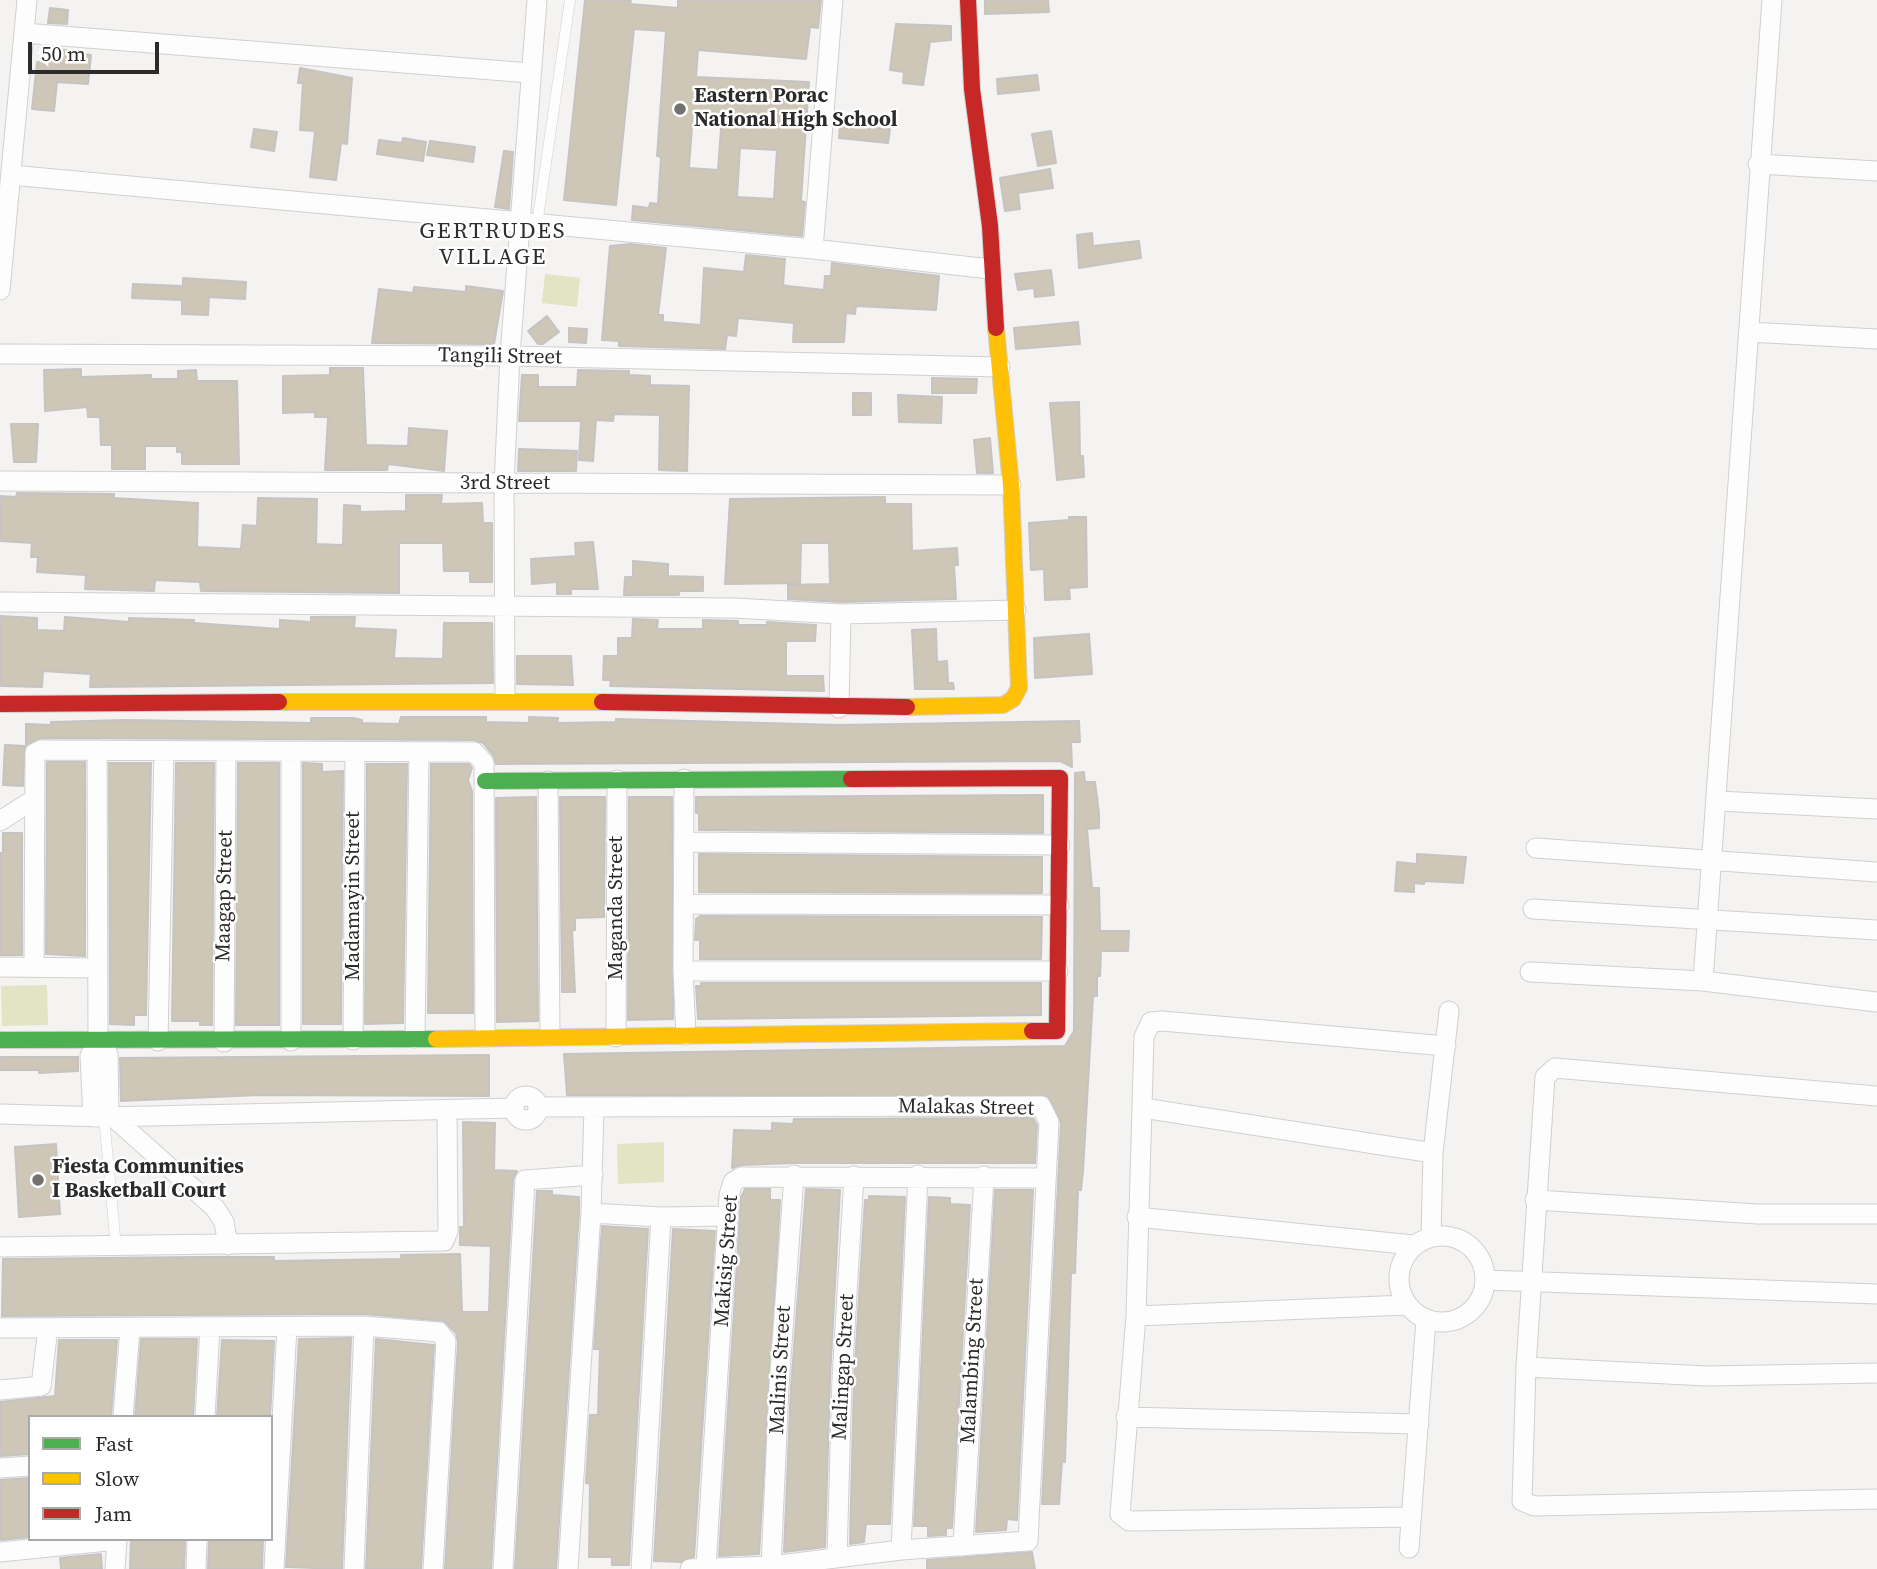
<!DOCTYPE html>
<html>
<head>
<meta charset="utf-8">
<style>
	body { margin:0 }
	#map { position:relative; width:1877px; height:1569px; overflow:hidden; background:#f4f3f1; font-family:"Source Serif 4",serif }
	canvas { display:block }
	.legend { position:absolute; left:28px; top:1415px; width:245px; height:126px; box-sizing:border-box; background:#fff; border:2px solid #abaaaa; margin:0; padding:9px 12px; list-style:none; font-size:21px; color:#2c2b2a }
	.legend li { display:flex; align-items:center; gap:14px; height:35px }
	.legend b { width:35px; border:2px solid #abaaaa }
	.scale { position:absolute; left:28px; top:42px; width:131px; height:32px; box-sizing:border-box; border:4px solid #2c2b2a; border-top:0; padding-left:9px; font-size:21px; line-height:24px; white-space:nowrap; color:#2c2b2a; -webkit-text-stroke:5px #fff; paint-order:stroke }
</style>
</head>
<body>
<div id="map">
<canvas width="1877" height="1569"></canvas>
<ul class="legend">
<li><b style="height:9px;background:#4caf50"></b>Fast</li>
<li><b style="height:9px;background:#ffc107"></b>Slow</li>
<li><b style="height:9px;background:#c62828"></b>Jam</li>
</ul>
<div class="scale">50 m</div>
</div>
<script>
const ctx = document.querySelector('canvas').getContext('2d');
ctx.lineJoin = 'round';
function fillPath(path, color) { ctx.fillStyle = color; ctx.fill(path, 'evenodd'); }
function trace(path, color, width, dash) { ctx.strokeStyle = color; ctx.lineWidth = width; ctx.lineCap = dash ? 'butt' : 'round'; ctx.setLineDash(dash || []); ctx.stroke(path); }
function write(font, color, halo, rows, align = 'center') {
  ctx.font = font + ' "Source Serif 4",serif'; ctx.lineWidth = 5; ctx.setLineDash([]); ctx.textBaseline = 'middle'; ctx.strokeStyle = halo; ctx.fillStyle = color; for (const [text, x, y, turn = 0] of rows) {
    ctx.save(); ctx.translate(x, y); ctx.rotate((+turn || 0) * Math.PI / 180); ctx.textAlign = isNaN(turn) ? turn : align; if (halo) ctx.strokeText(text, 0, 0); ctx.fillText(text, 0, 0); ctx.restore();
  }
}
fillPath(new Path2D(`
	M545 274 580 278 577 307 542 303Z
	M47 985 48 1025 2 1026 1 986Z
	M664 1142V1182L618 1184 617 1144Z`), '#e1e5c4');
const building = new Path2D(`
	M585 0H631L630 4 678 8V0H821L818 28 810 27 806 59 698 50 696 77 809 82 801 201 805 202 802 236 632 220 633 206 649 208 650 203 658 204 661 157 657 156 666 31 634 29 616 205 564 200ZM693 113 722 115 718 170 689 168ZM740 148 777 150 774 199 737 197Z
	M985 0H1048L1049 12 985 14Z
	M50 8 68 10 67 24 48 23Z
	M896 24 951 26V40L930 42 923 85 903 83 904 72 890 70Z
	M50 47 91 55 88 84 57 82 54 111 32 109 37 62 48 63Z
	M300 68 352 78 347 144 341 143 336 180 310 177 315 131 300 130 303 83H298Z
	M1037 75 1039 90 998 94 997 79Z
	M840 124 890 129 888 143 839 138Z
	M254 129 277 132 274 151 251 147Z
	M1051 131 1056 163 1038 166 1032 134Z
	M403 138 426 142 423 161 377 154 379 140 402 143Z
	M430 141 475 147 473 162 427 155Z
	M504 151 513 152 509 209 495 207Z
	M1050 169 1053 188 1018 193 1020 209 1005 211 1000 178Z
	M1092 233 1093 246 1139 241 1141 258 1079 268 1077 235Z
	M630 244 666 248 658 315H663V322L701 325 704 268 744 272 746 255 785 259 783 285 788 286 824 290 825 276H831L832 263 939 276 936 310 856 306 855 314 846 313 844 342H793L794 323 738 318 736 336 727 335 725 349 619 346V341L602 340 610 246Z
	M1051 270 1054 295 1035 297 1034 288 1018 290 1015 274Z
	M183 278 246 282 245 299 209 297 208 315 182 314V300L132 298 133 284 183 286Z
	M466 286 503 291 494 344 372 343 379 289 413 293 414 287 466 292Z
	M547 316 559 332 543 344H538L528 331Z
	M1078 322 1080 344 1016 349 1014 328Z
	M569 328 587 329 586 343 569 342Z
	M330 368H363L366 445 408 446 409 428 447 431 444 471 388 464 387 470H325L328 417H315V412L283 413V376L330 375Z
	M81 369V377L151 375V379H178V371L196 370 197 381H237L239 464H182V452H177V446H145V469H112V445H101L100 417H88L87 407 45 411 44 370Z
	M578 370 629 371V375L650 376V385L689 386 687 471 659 470 660 415 614 414 613 421 596 420 593 461 579 460 581 421H519L522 375H538V387H577Z
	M932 378 977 379 976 393H932Z
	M853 393H871V415H853Z
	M898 395 942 397 941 423 899 422Z
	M1079 402 1080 456H1083L1084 477 1057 480 1050 403Z
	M11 424H38L36 462H14Z
	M990 438 993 473H977L974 440Z
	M519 449 577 451 576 471H518Z
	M17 493 114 494V498L198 503 197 547 241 549 243 525 257 526 258 498 317 499 316 544 343 545 344 505 360 506V512L406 511V495H442L441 504 482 503 483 523H492V582H470V571H444L443 543H399V593L201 591 200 582 155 580 154 591 85 589 86 575 37 572 38 557H31L32 543 0 541V496L16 497Z
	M885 497V504H911L912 551 957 548 958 565H954L956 599 841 602 788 599V585L830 584 829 543H801L800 583 725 584 730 499Z
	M1069 517H1086L1087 587 1069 588 1070 599 1045 600 1044 569 1031 570 1029 523 1069 520Z
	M593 542 598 589H571V594H557V582L532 584 531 559 576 556 575 543Z
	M633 561 668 564V576L703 577V591H679V595H624L625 577H633Z
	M0 616 37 618V630L64 631 65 617 129 622V618L194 620V623L280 629V620L311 622V617H355L354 628 396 630 394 658 443 659 444 623H492L493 683 90 687 91 674 43 671 42 687 0 686Z
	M633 619 658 620 657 629H703V620L738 621V625H767V622L816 625 815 641H786V676H823L824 691 610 686 611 680H603L604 656H618V638H632Z
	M936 629 937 662 947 661 948 683H953L954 689H915L912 630Z
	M1089 634 1092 674 1035 678 1034 638Z
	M517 656H571L573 685 517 684Z
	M401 717H486V722L529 723V717L558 718 557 723 616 722V719L839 725 1079 721 1080 742H1071L1072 767 1060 761 496 764 493 755 483 743 474 740 41 738 26 745V724L51 725V722L125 720 311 723V718H353L362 720V723L399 724Z
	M5 745 25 746 23 786 3 785Z
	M47 762H85V956L46 954Z
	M109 763H151L146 1015H134V1025L110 1024Z
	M176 763H214L212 1025H200V1021H172Z
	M238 763H279V1025H236Z
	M303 763 322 764V772L343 771 341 1024H303Z
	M367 764H407L403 1023 365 1024Z
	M431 764H469L472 768 468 780 472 791 473 1013H428Z
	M1084 772 1085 782H1095L1099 813V828L1087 829 1092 888H1099L1100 931H1129L1128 951H1101L1100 976H1097V996H1093L1083 1171 1081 1190H1078L1075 1273H1071L1065 1462 1062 1461 1059 1504H1042L1061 1123 1048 1096 567 1095 564 1054 1065 1046 1074 1031 1075 773Z
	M1043 795V833L699 830V813H696V797Z
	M536 797 538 1021 497 1022 496 798Z
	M560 797H605L604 917 575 918V930H572L575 992H562Z
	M629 797H672L673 1019 628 1020Z
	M3 833H22V955H0V853H3Z
	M699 854 1042 857V893L699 892Z
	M1417 854 1466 857 1463 883 1424 881V884L1414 883V892L1395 891 1397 862 1417 864Z
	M700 916 1042 917 1041 959H700V940H695L696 919Z
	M701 983H1041V1015L698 1019 696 986H701Z
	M489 1055V1096L260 1095 121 1101 120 1058Z
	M0 1057H78V1071L39 1073V1070H0Z
	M1033 1118 1037 1125 1035 1163H794L741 1165 732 1168 734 1130 772 1131V1123L793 1124 794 1119Z
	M463 1122 495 1123 494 1170 517 1171 513 1179 491 1569H445L458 1342 456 1333 444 1321 364 1314 2 1316 3 1259 198 1257H274V1261L401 1259V1255L460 1254 462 1312H489L491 1246 460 1245V1227H464Z
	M56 1144 60 1214 19 1217 15 1147Z
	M745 1189H770V1200H780L759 1554 719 1556 741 1197Z
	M806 1189 840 1190 830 1378 825 1547 784 1552 791 1387Z
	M995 1190H1033L1017 1520 1007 1519 1006 1530 976 1532Z
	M537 1191H552V1195L579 1197V1212L556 1569H515Z
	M869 1196 905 1197 890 1524H866L864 1542 850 1544 854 1380 865 1200H869Z
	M929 1197 950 1198V1204L970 1205 952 1528H946V1535L928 1536V1526H914Z
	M602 1226 648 1229 629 1565H612V1557H589L590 1484 586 1483 590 1415H598L600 1349H594Z
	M673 1229 715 1231 694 1557 681 1562 654 1561Z
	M351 1338 342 1569 286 1567 299 1339Z
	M141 1339H197L193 1417H135Z
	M376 1339 434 1345 421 1569H366Z
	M59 1340H117L111 1417H30V1454L0 1456V1402L55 1396Z
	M222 1340 274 1341 270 1417H217Z
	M30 1478V1537L1 1540 0 1480Z
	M131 1539 185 1540 184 1569H130Z
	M209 1539H263L262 1569H208Z
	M1032 1552 1035 1569H927V1560Z
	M101 1554 102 1569H61L60 1558Z`);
fillPath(building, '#cec6b6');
trace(building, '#c5c4c3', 2);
const lane = new Path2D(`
	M537 224 570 0
	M104 1117 116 1247`);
const street = new Path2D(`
	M24 33 530 73
	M1758 164 1877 171
	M11 175 813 249 990 269
	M813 249 833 0
	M0 290 27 0
	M1749 332 1877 339
	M0 354 510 356 1000 367
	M0 481 1011 485
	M0 602 734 608 841 614 1016 610
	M505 700 504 484 510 356 537 0
	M839 708 841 614
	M684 779 683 971 686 1035
	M548 781 550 1036
	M1718 801 1877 809
	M0 821 33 800
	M684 842 1060 845
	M1536 848 1877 872
	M685 904 1059 905
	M1533 909 1877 930
	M0 967 96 968
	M34 967 35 753 41 750 474 752 484 763 485 1037
	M683 971H1058
	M1530 972 1703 981 1877 1002
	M1703 981 1772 0
	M616 1037 617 780
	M415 1038 419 752
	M98 1039 108 1054 109 1117
	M353 1040 355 753
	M158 1041 164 751
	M291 1041V751
	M224 1042 226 751
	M514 1108a12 12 0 1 1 24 0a12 12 0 1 1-24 0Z
	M1877 1096 1555 1068 1545 1077 1526 1367 1522 1501 1534 1506 1877 1499
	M539 1107 1041 1106 1049 1122 1028 1541 901 1550 771 1566 690 1569
	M1143 1108 1433 1153
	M0 1114 104 1117 513 1108
	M93 1117 90 1056 98 1039 97 750
	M113 1117 215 1208 224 1222 228 1245
	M1535 1200 1758 1214H1877
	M591 1213 661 1217 728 1216
	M1137 1217 1413 1245
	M1399 1279a43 43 0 1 1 86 0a43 43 0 1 1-86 0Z
	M1431 1237 1433 1153 1449 1011
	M0 1247 444 1241 448 1231 447 1111
	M1486 1280 1877 1294
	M1136 1316 1406 1305
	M0 1328 364 1326 439 1332 446 1341 433 1569
	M1526 1367 1707 1376 1877 1373
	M0 1390 41 1386 48 1328
	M123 1417 130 1328
	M205 1417 210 1327
	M1126 1417 1419 1424
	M0 1468 30 1466
	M1411 1517 1129 1521 1120 1514 1136 1316 1144 1037 1151 1022 1162 1021 1446 1046
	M963 1546 984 1176
	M1409 1548 1426 1320
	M901 1550 918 1175
	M0 1552 117 1540
	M837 1558 842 1379 854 1176
	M771 1566 779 1386 794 1175
	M706 1567 729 1195 733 1182 741 1177 1044 1178
	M115 1569 117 1539
	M196 1569 197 1539
	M274 1569 287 1327
	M354 1569 364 1326
	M503 1569 525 1180 593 1175
	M568 1569 591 1213 594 1108
	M641 1569 661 1217`);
const fast = new Path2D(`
	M485 781 851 779
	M0 1040 436 1039`);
const slow = new Path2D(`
	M279 702H602
	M907 707 1003 705 1013 699 1019 688 1011 485 996 328
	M436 1039 1032 1031`);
const jam = new Path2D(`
	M968 0 972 89 990 226 996 328
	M602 702 907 707
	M0 704 279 702
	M851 779 1060 778 1057 1031H1032`);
trace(lane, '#d0d0ce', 11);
trace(street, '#d0d0ce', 21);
trace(fast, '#d0d0ce', 18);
trace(slow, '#d0d0ce', 18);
trace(jam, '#d0d0ce', 18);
trace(lane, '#fdfdfd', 10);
trace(street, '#fdfdfd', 19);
trace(fast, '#4caf50', 16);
trace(slow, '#ffc107', 16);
trace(jam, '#c62828', 16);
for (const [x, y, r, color] of [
	[680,109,7,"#727170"],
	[38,1180,7,"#727170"]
]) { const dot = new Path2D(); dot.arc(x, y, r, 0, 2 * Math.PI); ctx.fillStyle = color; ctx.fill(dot); trace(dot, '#fff', 2.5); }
write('bold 21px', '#2c2b2a', '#fff', [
	["Eastern Porac",694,97],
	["National High School",694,121],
	["Fiesta Communities",52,1168],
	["I Basketball Court",52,1192]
], 'left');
write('21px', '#2c2b2a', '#fff', [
	["Tangili Street",500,357,1],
	["3rd Street",505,484],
	["Maagap Street",225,896,-89],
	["Madamayin Street",354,896,-90],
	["Maganda Street",617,908,-90],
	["Malakas Street",966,1108,1],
	["Makisig Street",727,1261,-86],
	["Malambing Street",973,1361,-87],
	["Malingap Street",844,1367,-87],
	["Malinis Street",781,1370,-87]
]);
ctx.letterSpacing = '2px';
write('23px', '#2f2e2b', '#fff', [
	["GERTRUDES",493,232],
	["VILLAGE",493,258]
]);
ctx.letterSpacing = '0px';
</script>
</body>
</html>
